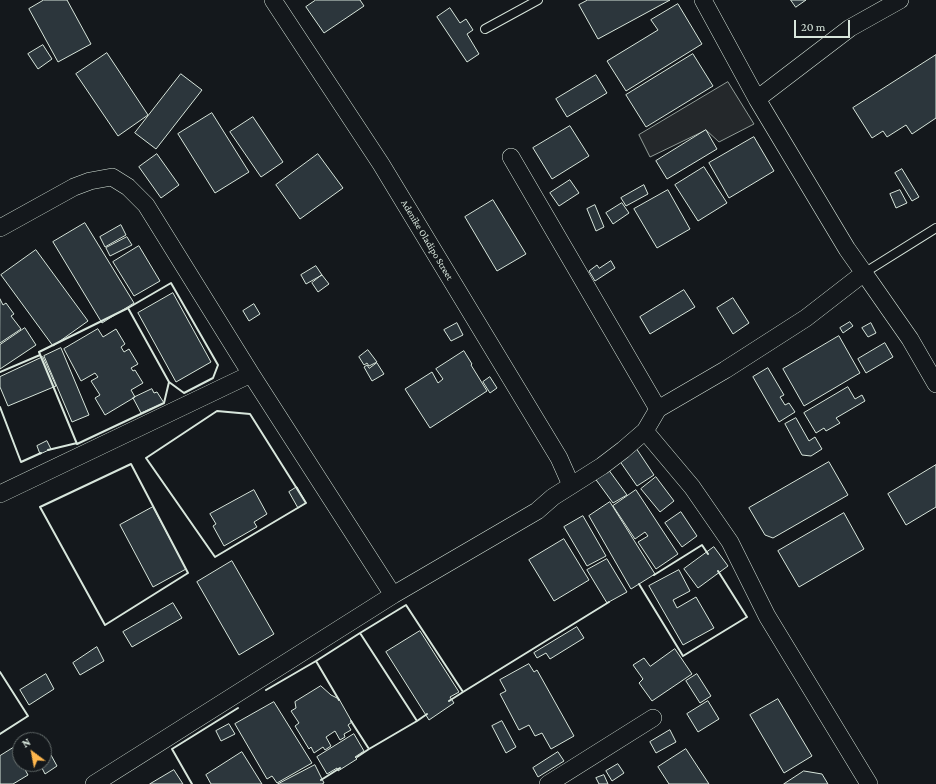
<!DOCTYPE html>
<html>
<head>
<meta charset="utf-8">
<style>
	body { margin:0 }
	#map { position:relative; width:936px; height:784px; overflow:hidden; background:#14181c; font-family:"Crimson Pro",serif }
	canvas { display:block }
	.north { position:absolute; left:12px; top:732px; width:40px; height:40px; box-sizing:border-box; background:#14181c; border:1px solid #626a69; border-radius:50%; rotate:328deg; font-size:11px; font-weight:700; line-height:16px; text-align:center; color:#d8e6dc }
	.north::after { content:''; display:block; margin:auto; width:14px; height:18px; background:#ffb74d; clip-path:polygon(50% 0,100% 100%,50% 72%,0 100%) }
	.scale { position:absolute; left:794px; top:20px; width:56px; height:18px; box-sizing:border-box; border:2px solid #d8e6dc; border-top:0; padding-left:5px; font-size:12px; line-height:14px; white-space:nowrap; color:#d8e6dc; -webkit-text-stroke:3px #14181c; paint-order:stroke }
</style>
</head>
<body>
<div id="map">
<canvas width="936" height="784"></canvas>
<div class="north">N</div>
<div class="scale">20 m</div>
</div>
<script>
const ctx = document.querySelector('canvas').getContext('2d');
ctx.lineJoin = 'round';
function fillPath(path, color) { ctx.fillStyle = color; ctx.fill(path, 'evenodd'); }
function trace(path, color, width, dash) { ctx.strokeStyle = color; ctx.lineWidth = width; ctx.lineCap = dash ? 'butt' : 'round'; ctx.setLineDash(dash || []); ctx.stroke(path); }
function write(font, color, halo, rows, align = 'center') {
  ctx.font = font + ' "Crimson Pro",serif'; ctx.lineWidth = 3; ctx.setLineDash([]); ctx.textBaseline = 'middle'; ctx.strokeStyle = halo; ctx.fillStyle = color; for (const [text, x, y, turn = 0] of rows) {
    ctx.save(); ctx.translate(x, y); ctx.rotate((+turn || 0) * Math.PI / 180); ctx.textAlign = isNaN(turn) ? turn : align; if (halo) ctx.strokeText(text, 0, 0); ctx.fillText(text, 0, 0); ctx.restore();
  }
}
const parking = new Path2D(`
	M728 82 754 124 719 142 706 130 650 157 639 135Z`);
fillPath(parking, '#24282b');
trace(parking, '#939e99', 1);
const building = new Path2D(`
	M44 0H67L91 44 58 62 29 9Z
	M316 0H360L364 6 324 33 306 7Z
	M588 0H670L598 39 579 5Z
	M791 0H806L796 7Z
	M678 4 702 44 626 91 607 61 658 30 651 20Z
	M450 8 460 23 466 19 473 30 467 34 479 54 467 62 437 17Z
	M43 45 52 59 38 69 28 54Z
	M107 53 148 115 118 136 76 74Z
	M693 54 713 86 646 127 626 95Z
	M936 55V118L912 134 906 125 887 137 883 131 872 138 853 108Z
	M181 74 202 90 156 149 135 133Z
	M596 75 607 93 567 117 556 99Z
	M212 113 249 172 215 193 178 134Z
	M253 117 283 162 261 177 230 132Z
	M570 126 589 156 552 179 533 148Z
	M706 130 717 149 667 179 656 161Z
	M754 137 774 171 729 198 709 163Z
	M157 154 179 185 161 198 139 167Z
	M318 154 343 188 300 219 276 185Z
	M704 167 727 203 698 221 675 185Z
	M902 169 919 197 912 201 895 173Z
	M570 180 579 193 559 206 550 193Z
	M644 185 648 194 626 206 621 198Z
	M668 190 690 229 657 248 634 209Z
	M900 190 907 203 896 208 890 194Z
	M493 200 526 254 497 271 465 217Z
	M622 203 629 213 613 224 606 213Z
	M595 205 604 227 596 231 587 209Z
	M85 223 134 303 102 323 53 242Z
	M121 225 126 235 105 247 100 237Z
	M127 237 132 245 110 256 106 248Z
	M139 246 160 281 134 296 113 262Z
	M36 250 88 321 53 346 1 275Z
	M611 261 615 268 595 281 589 271 597 265 599 268Z
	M316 266 322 275 306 284 301 275Z
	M322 275 329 284 318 292 312 283Z
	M684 290 695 307 650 334 640 317Z
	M173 293 211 362 176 382 138 313Z
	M733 298 749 323 733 334 717 308Z
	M0 299 3 305 6 303 14 314 11 316 21 329 0 343Z
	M254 304 260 314 249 321 243 311Z
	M850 322 853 326 843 333 840 328Z
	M457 323 463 335 451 341 444 330Z
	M871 323 876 333 868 337 862 328Z
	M25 328 36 345 0 369V345Z
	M98 329 103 337 116 329 125 344 121 347 124 352 129 349 138 364 131 368 133 371 135 370 143 383 131 390 135 397 105 415 95 398 100 395 91 381 98 377 95 373 81 381 64 349Z
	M839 336 860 373 804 406 783 369Z
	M885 343 893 357 866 373 858 359Z
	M61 348 89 415 72 422 44 356Z
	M368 350 377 362 369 366 367 363 364 365 359 357Z
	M464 351 472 364 471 365 487 391 430 428 405 389 432 372 438 383 443 379 436 369Z
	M43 357 56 386 8 406 0 387V377Z
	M377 363 384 374 372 381 364 367 367 365 369 368Z
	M768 368 784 395 780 397 785 405 789 403 795 412 779 422 753 377Z
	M490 377 497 388 490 393 483 382Z
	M848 387 855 399 862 395 865 401 836 418 840 423 826 431 824 428 816 433 804 413Z
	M152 389 154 393 157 392 164 403 141 413 133 398Z
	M796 418 809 441 815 437 822 449 811 456 802 455 785 424Z
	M47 441 51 449 40 454 37 446Z
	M636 448 654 475 637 486 619 460Z
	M829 462 848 495 773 538 765 535 749 508Z
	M936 465V507L906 525 888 494Z
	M608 469 627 495 613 503 594 477Z
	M656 477 674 501 660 512 641 489Z
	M297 487 306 503 298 508 289 492Z
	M254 490 267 514 254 522 257 527 224 546 213 526 216 524 210 514Z
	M636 490 678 554 656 569 638 542 648 536 645 532 635 539 613 506Z
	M610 502 655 574 631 589 589 516Z
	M153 507 186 569 153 587 120 525Z
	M681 512 697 536 682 547 665 523Z
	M844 513 864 549 799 587 778 551Z
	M583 516 606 556 587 566 564 527Z
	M564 539 589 580 554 601 529 560Z
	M714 547 728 566 698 588 684 569Z
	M607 559 627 592 607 603 587 570Z
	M232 561 274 634 239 655 197 582Z
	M679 570 690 591 673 600 677 608 696 597 714 628 683 645 649 586Z
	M173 603 182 618 132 647 123 632Z
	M577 627 584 638 550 659 546 653 537 658 534 653Z
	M420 631 459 692 450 697 454 703 429 720 386 652Z
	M97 647 104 661 80 675 73 663Z
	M675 649 692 674 652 701 639 683 643 679 633 665 644 658 650 666Z
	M529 664 534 672 537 670 574 736 551 749 542 733 535 736 529 725 519 730 500 694 506 691 500 680Z
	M46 674 54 689 29 705 20 690Z
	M697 674 711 696 700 703 686 681Z
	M321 686 331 695 339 699 352 722 348 725 351 730 344 734 345 737 340 740 335 731 326 737 331 746 325 750 323 747 314 753 311 747 309 749 295 726 299 723 291 711 296 708 295 702Z
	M778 699 812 756 784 773 750 715Z
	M708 701 719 719 698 732 687 714Z
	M274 702 312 763 277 783 272 776 267 779 235 724Z
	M502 721 516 747 506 753 492 726Z
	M229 724 235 734 221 741 216 731Z
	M670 730 676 742 656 753 650 742Z
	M354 734 364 751 355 757 357 759 338 771 337 768 327 774 317 757Z
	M13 748 20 760V764H22L28 775 13 784H0V756Z
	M686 749 709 784H669L658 767Z
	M242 752 262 784H211L206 775Z
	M558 752 564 761 538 777 533 768Z
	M51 755 57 766 45 774 40 764H44V760Z
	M618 764 624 773 612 781 606 771Z
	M315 765 324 783 322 784H278Z
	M174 770 183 784H150Z
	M804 771 822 774 828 784H784Z
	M604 775 608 784H599L596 778Z`);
fillPath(building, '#2c363c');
trace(building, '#d8e6dc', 1);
const service = new Path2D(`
	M485 29 538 0
	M864 273 936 228`);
const minor = new Path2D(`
	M273 0 381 164 559 458 571 485
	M757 99 850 28 900 0
	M511 157 658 409
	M0 228 74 187 90 181 112 177 128 187 146 205 251 374 393 595
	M864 273 910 339 936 384
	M645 431 692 487 730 542 767 616 869 784
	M0 494 251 374
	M94 784 393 595 537 511 553 497 602 466 623 450 645 431 658 409 725 370 806 318 864 273 847 249 757 99 703 0
	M548 784 653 718`);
trace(service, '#d8e6dc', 10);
trace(minor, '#d8e6dc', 18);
trace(service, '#14181c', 8);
trace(minor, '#14181c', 17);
trace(new Path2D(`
	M171 283 218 365 213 378 184 393 169 382 128 308Z
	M128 308 169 382 164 403 77 444 39 352Z
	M0 372 40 355
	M0 407 21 462 41 453
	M217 411 250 414 306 503 215 557 146 458Z
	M48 450 77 443
	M131 464 188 573 105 625 40 507Z
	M654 575 702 545 708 554
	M639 584 683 656 747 617 718 571
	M360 633 406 605 463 692 449 701
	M316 661 360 633 417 721 369 749
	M0 672 28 716 0 734
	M266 690 316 661 339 700
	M463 692 609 602
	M351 721 369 749 357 757
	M417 721 427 714
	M321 780 340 768
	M192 784 172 749 238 708`), '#d8e6dc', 2);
write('10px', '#d8e6dc', '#14181c', [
	["Adenike Oladipo Street",427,240,59]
]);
</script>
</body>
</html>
